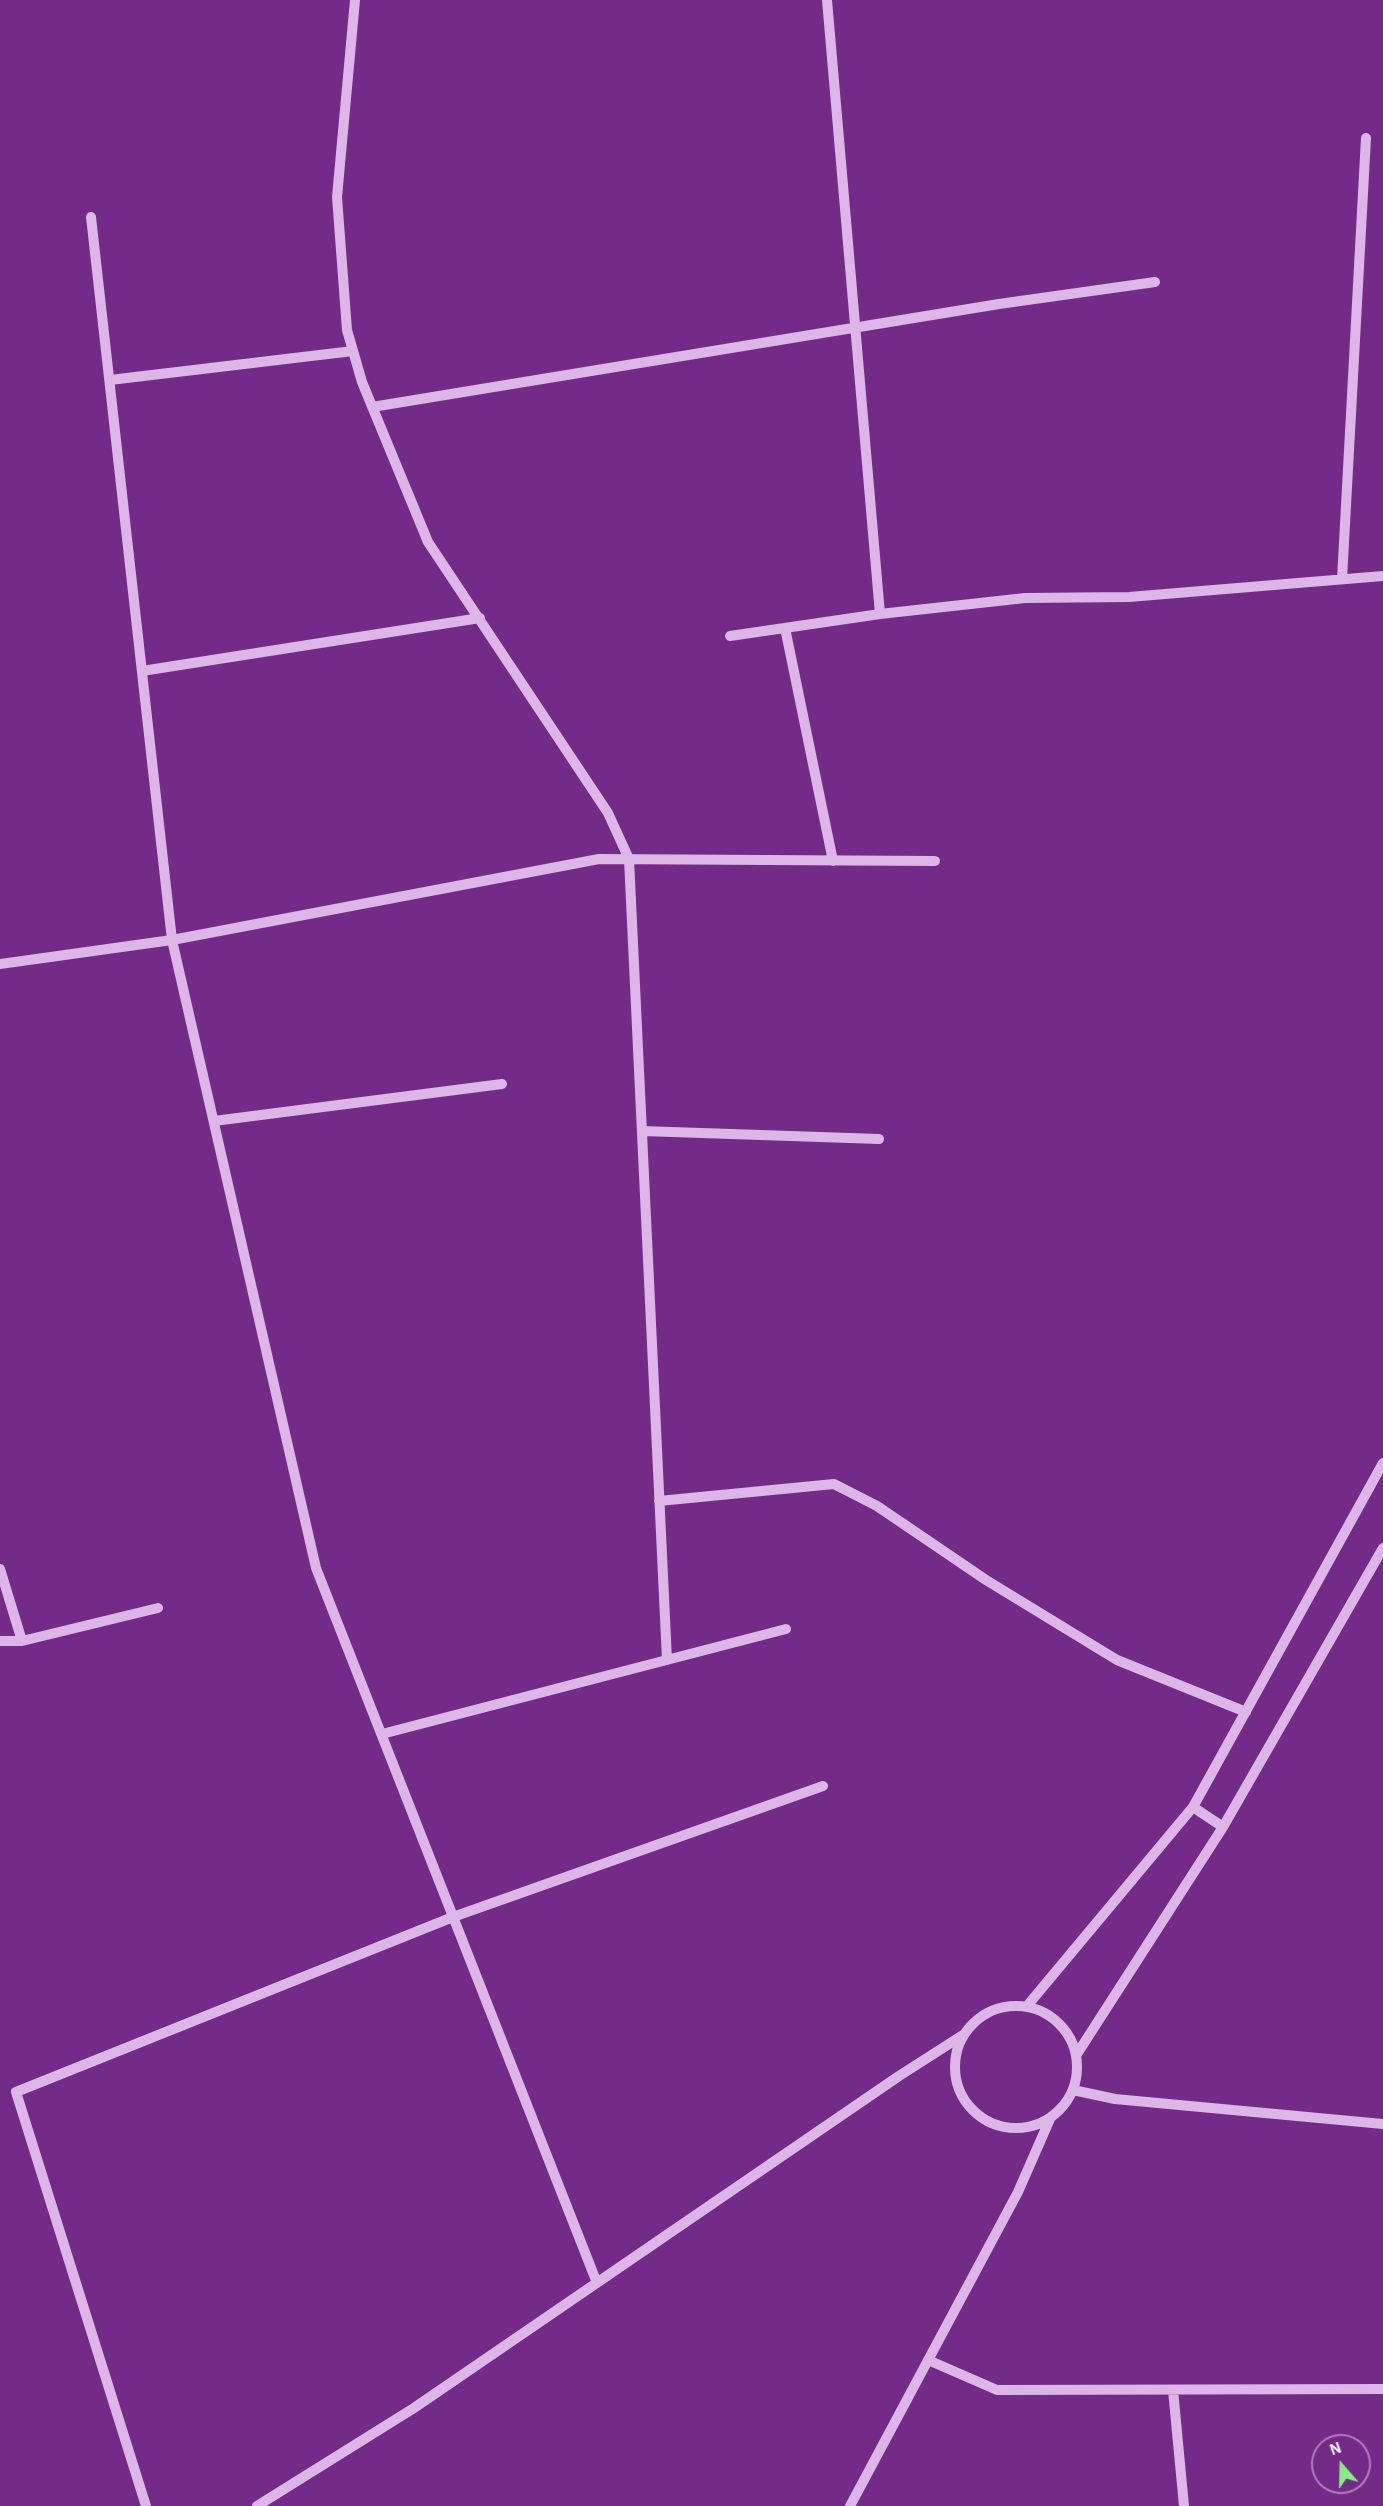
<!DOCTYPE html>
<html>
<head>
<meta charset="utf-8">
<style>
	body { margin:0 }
	#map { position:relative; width:1383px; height:2506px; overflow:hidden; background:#742a88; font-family:"Alegreya Sans",sans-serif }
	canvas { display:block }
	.north { position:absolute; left:1311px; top:2434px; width:60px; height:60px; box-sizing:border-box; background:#742a88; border:2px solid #ac7fb8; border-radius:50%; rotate:340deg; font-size:16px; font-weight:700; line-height:24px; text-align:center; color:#fff }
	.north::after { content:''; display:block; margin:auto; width:21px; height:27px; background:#85ef7d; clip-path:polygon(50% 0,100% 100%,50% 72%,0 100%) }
</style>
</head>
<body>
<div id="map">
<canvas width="1383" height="2506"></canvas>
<div class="north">N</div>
</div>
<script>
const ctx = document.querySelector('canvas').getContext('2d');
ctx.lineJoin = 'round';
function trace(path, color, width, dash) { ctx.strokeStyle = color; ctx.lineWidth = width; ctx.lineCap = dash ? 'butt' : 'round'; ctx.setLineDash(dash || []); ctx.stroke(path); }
trace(new Path2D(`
	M355 0 337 197 347 330 362 382 428 542 608 813 629 859 667 1660
	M827 0 880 614
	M91 217 172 940 316 1568 597 2283
	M110 380 353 351
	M372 407 999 304 1155 282
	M1342 579 1366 138
	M785 628 833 861
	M730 636 880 614 1025 598 1129 597 1383 576
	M142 671 480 618
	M0 964 172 940 599 859 935 861
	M214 1121 502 1084
	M642 1131 879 1139
	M659 1501 834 1484 877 1506 986 1580 1117 1660 1246 1712
	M0 1569 22 1641
	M0 1641H22L158 1608
	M382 1734 786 1629
	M1193 1807 1223 1827
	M955 2067a61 61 0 1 1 122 0a61 61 0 1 1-122 0Z
	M1027 2006 1193 1807 1383 1463
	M1077 2054 1223 1827 1383 1548
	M1073 2090 1115 2099 1383 2124
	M928 2360 997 2390 1383 2389
	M1173 2390 1184 2506
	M146 2506 16 2092 453 1917 823 1786
	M257 2506 414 2408 899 2076 963 2035
	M850 2506 1018 2192 1050 2119`), '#ddb6e8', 10);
</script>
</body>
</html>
